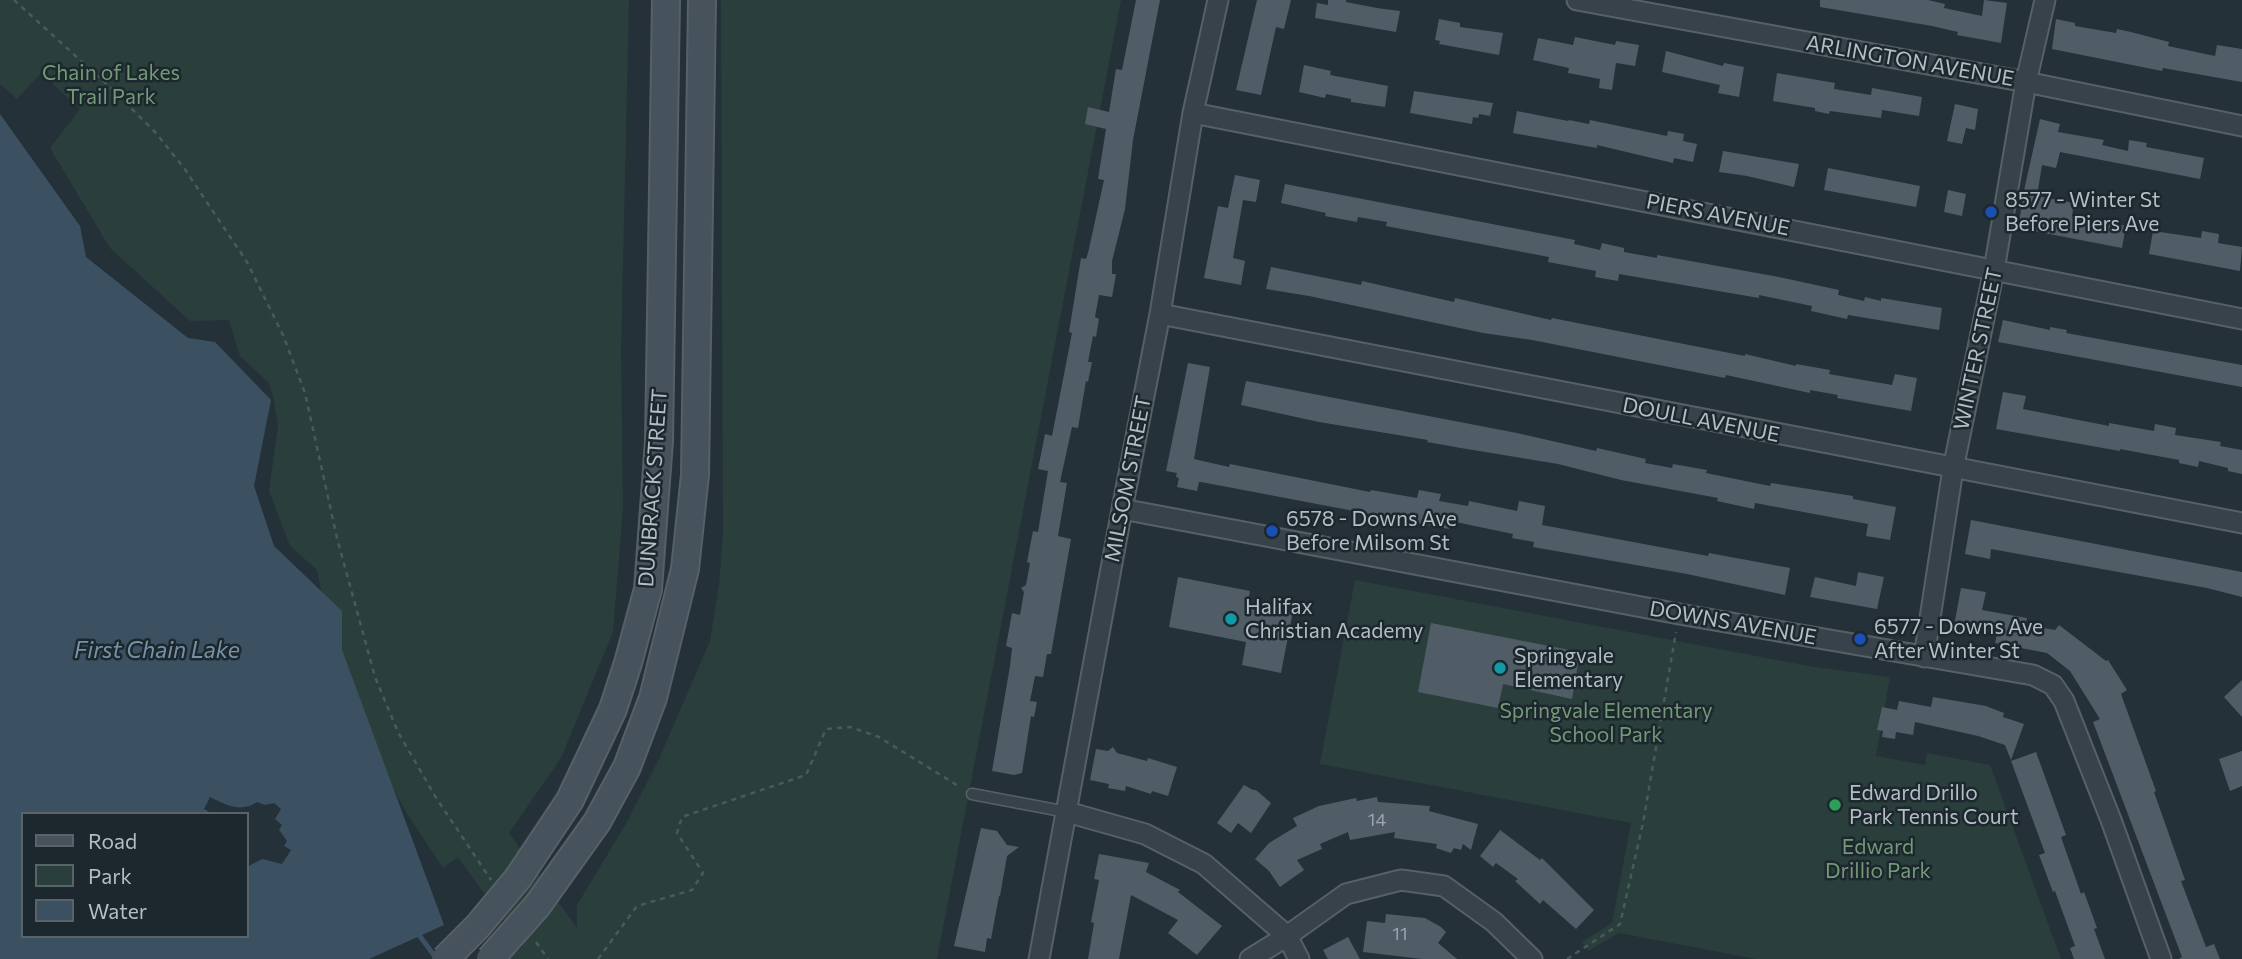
<!DOCTYPE html>
<html>
<head>
<meta charset="utf-8">
<style>
	body { margin:0 }
	#map { position:relative; width:2242px; height:959px; overflow:hidden; background:#243139; font-family:Commissioner,sans-serif }
	canvas { display:block }
	.legend { position:absolute; left:21px; top:812px; width:228px; height:126px; box-sizing:border-box; background:#1d272e; border:2px solid #59636a; margin:0; padding:9px 12px; list-style:none; font-size:21px; color:#b3bdc5 }
	.legend li { display:flex; align-items:center; gap:14px; height:35px }
	.legend b { width:35px; border:2px solid #59636a }
</style>
</head>
<body>
<div id="map">
<canvas width="2242" height="959"></canvas>
<ul class="legend">
<li><b style="height:9px;background:#46525c"></b>Road</li>
<li><b style="height:19px;background:#2a3f3c"></b>Park</li>
<li><b style="height:19px;background:#3b5161"></b>Water</li>
</ul>
</div>
<script>
const ctx = document.querySelector('canvas').getContext('2d');
ctx.lineJoin = 'round';
function fillPath(path, color) { ctx.fillStyle = color; ctx.fill(path, 'evenodd'); }
function trace(path, color, width, dash) { ctx.strokeStyle = color; ctx.lineWidth = width; ctx.lineCap = dash ? 'butt' : 'round'; ctx.setLineDash(dash || []); ctx.stroke(path); }
function write(font, color, halo, rows, align = 'center') {
  ctx.font = font + ' Commissioner,sans-serif'; ctx.lineWidth = 5; ctx.setLineDash([]); ctx.textBaseline = 'middle'; ctx.strokeStyle = halo; ctx.fillStyle = color; for (const [text, x, y, turn = 0] of rows) {
    ctx.save(); ctx.translate(x, y); ctx.rotate((+turn || 0) * Math.PI / 180); ctx.textAlign = isNaN(turn) ? turn : align; if (halo) ctx.strokeText(text, 0, 0); ctx.fillText(text, 0, 0); ctx.restore();
  }
}
fillPath(new Path2D(`
	M0 0H629L621 351 623 508 613 632 561 758 509 833 577 928V905L627 822 659 759 710 641 719 585 723 534 721 0H1121L937 959H507L523 947 458 857 443 868 406 812 381 766 325 609 317 570 290 546 269 491 278 426 273 396 269 383 240 356 229 320 190 321 110 248 50 148 80 109 41 73 17 99 0 84Z
	M1355 580 1814 667 1890 677 1876 756 1925 765 1927 753 1990 765 2061 959H1756L1619 933 1588 951 1582 942 1612 923 1631 823 1320 764Z`), '#2a3f3c');
fillPath(new Path2D(`
	M0 114 80 226 86 257 188 338 215 342 271 400 254 486 274 546 342 611V650L444 925 369 959H0ZM210 797C226 805 241 813 257 802L265 805 274 803 281 809 275 819 282 825 279 830 287 841 284 846 291 850 282 864 262 859 247 867V936H23V814H213L204 809Z`), '#3b5161');
trace(new Path2D(`
	M419 935 436 958`), '#3b5161', 5);
fillPath(new Path2D(`
	M1136 0H1160L1133 140 1125 209 1112 261V274H1116L1112 297 1099 295 1095 317 1099 319 1096 337 1093 336 1088 362H1092L1088 382 1086 381 1078 428 1072 427 1060 482 1067 483 1058 536 1071 539 1051 654H1047L1043 677 1035 676 1030 701 1037 702 1034 717 1031 716 1022 773 1014 775 992 771 1010 666 1012 648 1006 646 1012 613 1020 615 1024 592 1021 588 1026 585 1030 563 1027 562 1033 531 1038 532 1048 471 1038 469 1045 434 1052 436 1072 333 1069 332 1081 258 1086 259 1088 253 1104 180 1098 179 1106 129 1085 124 1088 107 1109 112 1116 69 1122 70Z
	M1257 0H1291L1284 29 1276 27 1261 95 1236 90Z
	M1328 0H1346V2L1377 8 1400 11 1396 32 1315 18 1317 3 1328 5Z
	M1820 0H1928L1945 4 1944 8 1982 16 1984 0 2007 3 2001 43 1957 35 1958 32 1932 26 1820 7Z
	M1439 19 1460 23V27L1503 33 1499 55 1439 44 1440 41 1435 40Z
	M2056 19 2075 23V26L2116 33 2117 29 2131 32 2169 42 2168 46 2215 56 2217 45 2242 49V82L2163 68 2162 71 2052 49Z
	M1575 37 1615 45 1616 41 1639 45 1635 66 1616 63 1612 90 1599 88 1600 79 1568 73 1569 68 1533 60 1538 38 1573 45Z
	M1666 51 1723 66 1724 63 1744 67 1739 97 1718 93 1720 85 1662 72Z
	M1304 65 1331 71 1330 75 1388 86 1385 107 1351 102V99L1326 94 1325 98 1299 92Z
	M1777 73 1835 83 1834 89 1871 95 1872 88 1922 97 1919 116 1882 110 1881 118 1830 111 1829 114 1815 111V108L1773 101Z
	M1414 91 1493 103 1490 116 1479 114 1478 118 1473 117 1472 124 1410 113Z
	M1955 104 1978 109 1975 130 1966 128 1962 144 1947 141Z
	M1517 111 1568 121 1569 120 1589 124 1590 120 1667 136 1668 131 1684 134 1683 141 1697 144 1693 162 1674 158 1673 163 1597 145V148L1513 133Z
	M2040 119 2060 124 2058 132 2104 140 2102 145 2128 151 2129 140 2147 143 2146 147 2157 149 2204 158 2200 179 2060 152 2056 168 2042 165 2037 196 2074 203 2072 216 2126 226 2122 248 2018 228 2025 186Z
	M1723 151 1799 164 1794 187 1747 176 1719 172Z
	M1828 168 1920 186 1916 207 1824 190Z
	M1235 175 1260 180 1256 202 1243 200 1233 258 1245 261 1241 285 1204 278 1218 206 1228 208Z
	M1285 184 1575 240 1574 244 1600 250 1602 243 1624 248V252L1657 258V255L1779 277 1839 290 1838 295 1864 301 1865 297 1881 301V298L1942 308 1939 330 1848 315 1847 319 1811 311 1812 306 1759 295V298L1619 274 1618 281 1595 277 1596 271 1548 262 1549 257 1386 226 1387 222 1358 217 1357 222 1325 216 1326 213 1281 203Z
	M1948 190 1966 194 1962 216 1944 212Z
	M2153 231 2201 238 2202 231 2219 234 2218 243 2242 247 2240 271 2149 254Z
	M1271 267 1361 285 1362 281 1454 302 1455 298 1551 320 1552 318 1745 356V354L1796 366V364L1830 370 1829 374 1892 385 1895 374 1917 378 1911 411 1837 398 1838 395 1810 390V393L1726 375 1725 378 1532 340 1483 333 1309 296 1266 289Z
	M2003 320 2050 330V327L2067 330 2066 333 2242 365V387L1998 342Z
	M1188 363 1210 367 1194 459 1229 467 1230 464 1370 492 1371 490 1417 498 1419 490 1441 494 1439 501 1468 506 1469 501 1517 511 1519 501 1545 506 1542 525 1708 556 1709 553 1790 568 1785 595 1687 574 1533 547 1534 542 1512 538 1513 534 1451 521 1449 529 1201 482H1199L1197 491 1177 487 1179 478 1176 477 1177 473 1166 471Z
	M1246 381 1517 433 1596 451 1597 448 1646 459 1645 463 1672 468 1673 464 1707 470 1706 473 1770 486 1771 483 1853 496V499L1896 507 1890 540 1866 536 1868 524 1755 503 1754 509 1717 501 1718 498 1621 480 1558 464 1461 448 1427 442 1428 440 1319 422 1241 405Z
	M2003 392 2026 396 2023 409 2109 426V423L2154 431 2155 424 2176 428 2175 435 2221 442 2220 446 2242 450V474L2228 471V468L2199 461 2198 467 2179 463V460L2120 449V451L1996 429Z
	M1971 520 2242 572V597L2207 588 1991 549 1990 559 1965 554Z
	M1858 572 1884 577 1877 609 1810 597 1815 577 1856 586Z
	M1178 577 1250 591 1248 602 1293 611 1281 673 1242 665 1246 642 1169 627Z
	M1961 588 1986 592 1982 610 2027 618 2025 625 2055 630 2059 625 2106 661 2108 660 2127 690 2121 694 2156 791 2154 792 2185 880 2181 881 2206 947 2214 944 2220 959H2179L2182 957 2093 722 2100 719 2070 671 2047 653 1995 643 1997 634 1954 626Z
	M1431 623 1580 652 1572 699 1503 684 1498 708 1418 692Z
	M2242 680V717L2224 697Z
	M1933 697 1986 706 2004 713 2003 717 2024 724 2011 760 2005 745 1978 736 1915 722 1913 735 1896 732 1895 739 1882 737 1883 731 1877 730 1882 707 1897 710 1899 701 1931 707Z
	M1113 747 1117 753 1147 761 1148 758 1177 767 1168 796 1152 791 1151 794 1126 786 1125 791 1108 788 1109 784 1090 780 1096 749 1108 751Z
	M2242 751V786L2230 791 2219 759Z
	M2036 752 2066 835 2061 837 2081 894 2084 892 2097 928 2094 929 2105 959H2074L2070 948 2075 946 2055 891 2053 892 2039 855 2045 853 2011 761Z
	M1244 785 1253 790H1256L1271 803 1251 833 1238 823 1231 833 1217 823Z
	M1377 797 1378 802 1430 806 1429 811 1478 824 1471 850 1463 844 1461 850 1454 848 1451 853 1436 848 1437 844 1394 838 1395 832 1350 840 1348 832 1320 844 1322 849 1297 860 1304 870 1280 887 1269 871 1255 859 1269 843 1297 826 1293 818 1319 806 1356 798 1357 801Z
	M981 828 997 831 1007 845 1019 847 1007 856 1000 896H999L991 939 987 938 985 952 954 946Z
	M1500 830 1540 860 1542 858 1594 910 1576 929 1543 900 1540 904 1515 881 1518 879 1496 863 1493 867 1480 856Z
	M1099 854 1149 863 1146 872 1180 890 1178 892 1222 926 1197 955 1168 933 1178 920 1131 895 1119 959H1088L1094 923 1091 922 1099 880 1094 879Z
	M1386 914 1425 918 1441 927 1446 932 1438 943 1457 959H1422L1363 952 1367 921 1385 923Z
	M1348 937 1360 959H1328L1323 950Z`), '#505d67');
const lane = new Path2D(`
	M972 794 1067 812`);
const street = new Path2D(`
	M1577 0 2026 82 2242 126
	M1193 113 2242 319
	M1160 314 2242 523
	M1122 509 1679 614 2033 675 2053 685 2064 701 2111 820 2161 959
	M1924 657 1953 469 1994 270 2026 82 2045 0
	M1067 812 1145 834 1204 864 1287 936 1299 959
	M1039 959 1122 509 1160 314 1193 113 1218 0
	M1250 959 1287 936 1346 894 1401 880 1444 886 1494 922 1532 959`);
const secondary = new Path2D(`
	M518 878 570 800 613 709 628 663 648 589 659 441 666 0
	M537 906 597 822 627 767 653 698 685 569 695 475 702 0`);
trace(lane, '#566067', 13);
trace(street, '#566067', 23);
trace(secondary, '#566067', 30);
trace(new Path2D(`
	M14 0 112 89 155 132 184 168 247 262 283 335 305 393 337 538 375 677 398 732 435 796 491 880
	M536 942 548 959
	M598 959 637 906 692 890 703 873 677 833 682 817 806 775 826 729 850 727 879 737 960 787
	M1567 959 1620 924 1643 823 1676 632`), '#485b5a', 2.5, [5, 5]);
trace(lane, '#38424a', 10);
trace(street, '#38424a', 19);
trace(secondary, '#46525c', 26);
const secondaryBridge = new Path2D(`
	M445 959 478 926 518 878
	M490 959 537 906`);
trace(secondaryBridge, '#566067', 30, []);
trace(secondaryBridge, '#46525c', 26);
for (const [x, y, r, color] of [
	[1991,212,7,"#1a4fb4"],
	[1272,531,7,"#1a4fb4"],
	[1231,619,7,"#0f9aa8"],
	[1860,639,7,"#1a4fb4"],
	[1500,668,7,"#0f9aa8"],
	[1835,805,7,"#2e9e5b"]
]) { const dot = new Path2D(); dot.arc(x, y, r, 0, 2 * Math.PI); ctx.fillStyle = color; ctx.fill(dot); trace(dot, '#1d272e', 2.5); }
write('18px', '#9aa5ae', null, [
	["14",1377,820],
	["11",1400,934]
]);
write('21px', '#b3bdc5', '#1d272e', [
	["ARLINGTON AVENUE",1910,61,10],
	["PIERS AVENUE",1718,215,11],
	["WINTER STREET",1978,349,-78],
	["DOULL AVENUE",1701,420,11],
	["MILSOM STREET",1128,479,-79],
	["DUNBRACK STREET",653,488,-86],
	["DOWNS AVENUE",1733,623,10]
]);
write('21px', '#739976', '#1d272e', [
	["Chain of Lakes",111,73],
	["Trail Park",111,97],
	["Springvale Elementary",1606,711],
	["School Park",1606,735],
	["Edward",1878,847],
	["Drillio Park",1878,871]
]);
write('21px', '#b3bdc5', '#1d272e', [
	["8577 - Winter St",2005,200],
	["Before Piers Ave",2005,224],
	["6578 - Downs Ave",1286,519],
	["Before Milsom St",1286,543],
	["Halifax",1245,607],
	["Christian Academy",1245,631],
	["6577 - Downs Ave",1874,627],
	["After Winter St",1874,651],
	["Springvale",1514,656],
	["Elementary",1514,680],
	["Edward Drillo",1849,793],
	["Park Tennis Court",1849,817]
], 'left');
write('italic 23px', '#7693a6', '#1d272e', [
	["First Chain Lake",157,650]
]);
</script>
</body>
</html>
